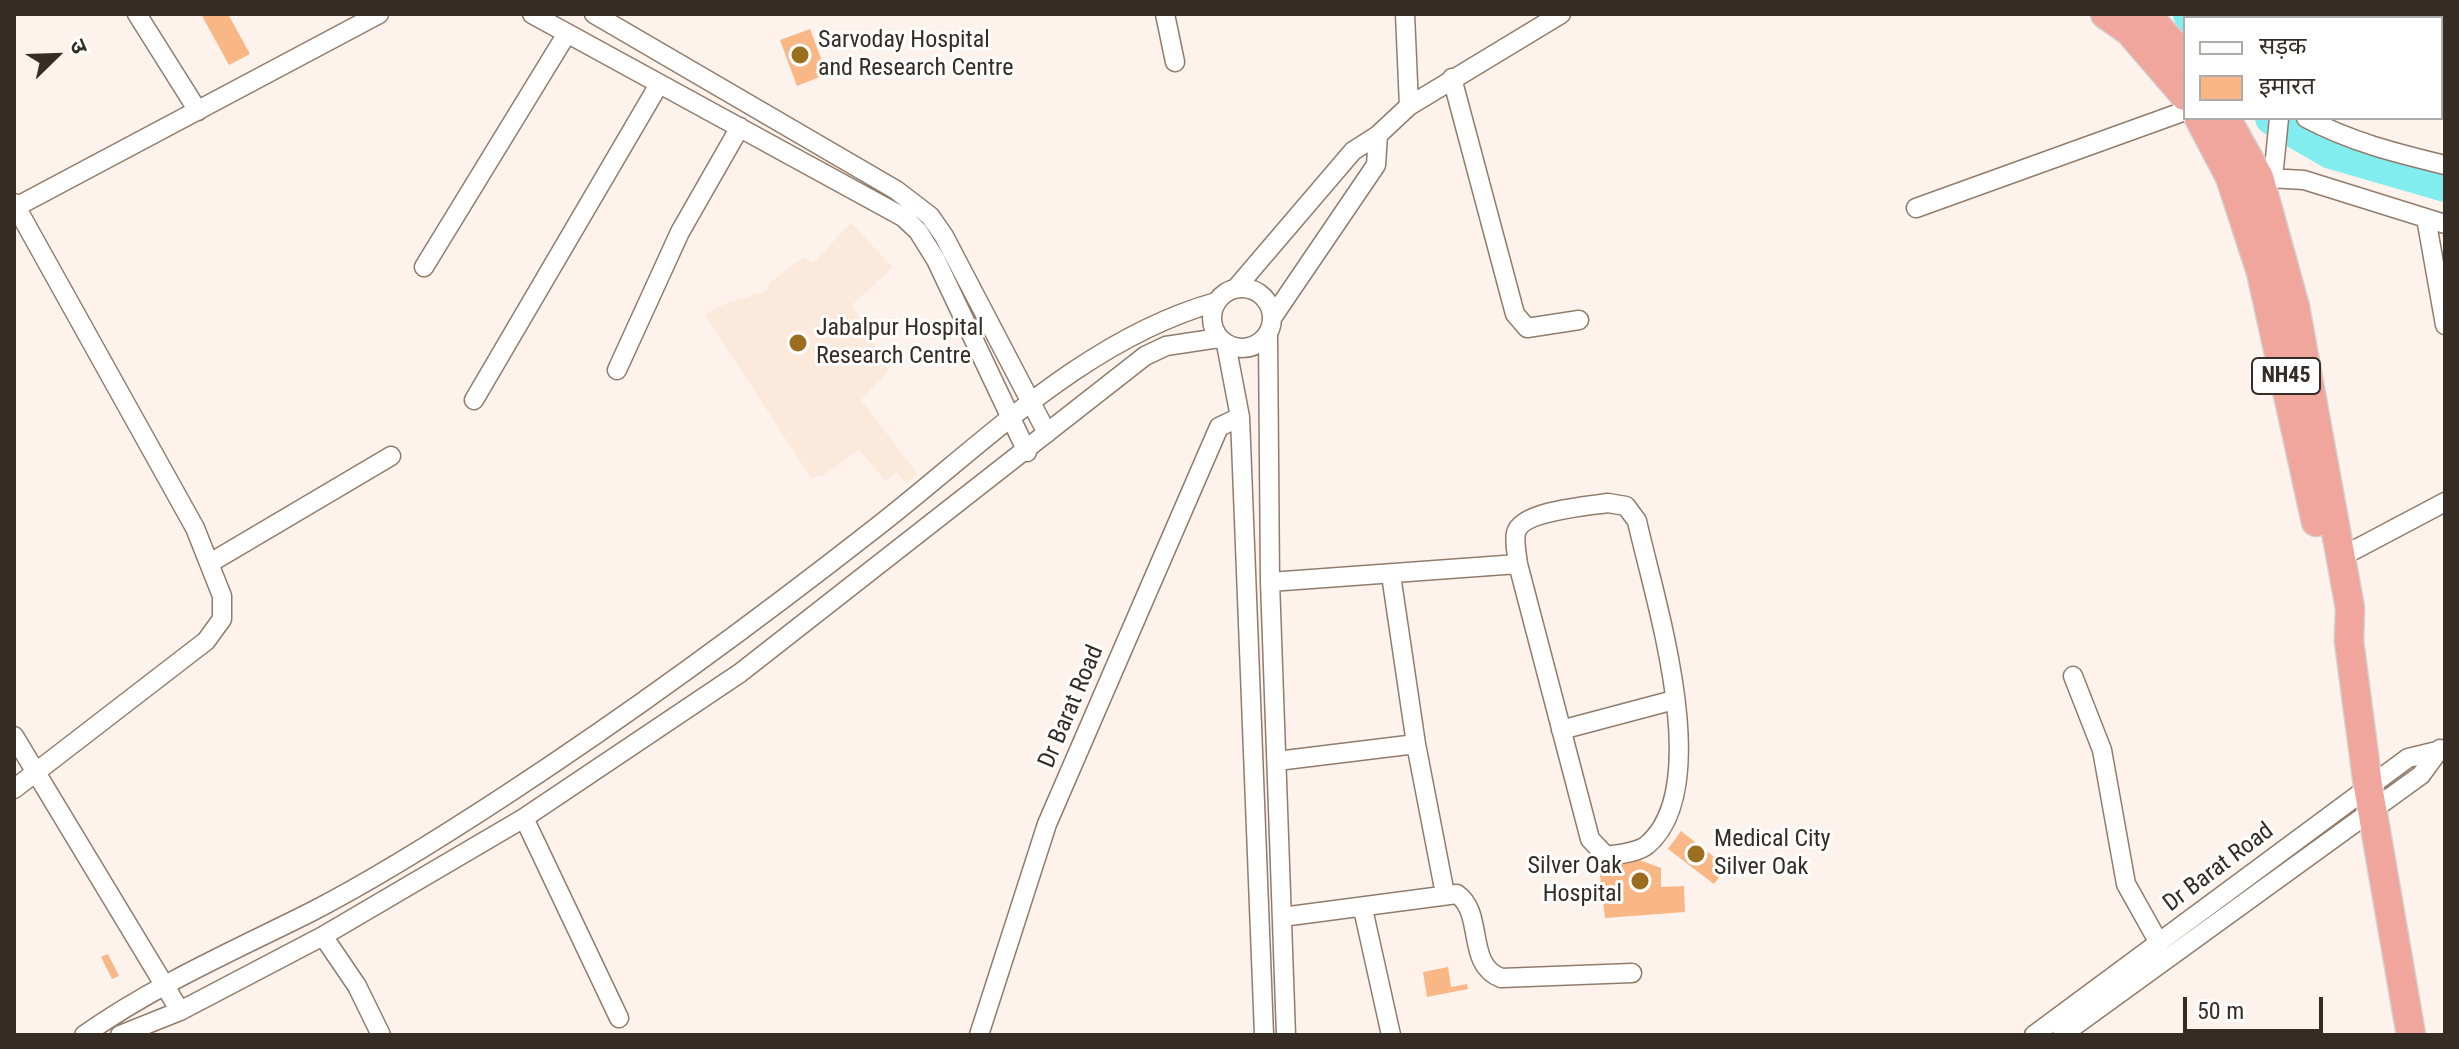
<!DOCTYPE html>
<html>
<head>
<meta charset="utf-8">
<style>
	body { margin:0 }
	#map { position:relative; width:2459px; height:1049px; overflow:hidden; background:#fdf3ec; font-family:"Roboto Condensed","Noto Sans Devanagari",sans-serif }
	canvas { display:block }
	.frame { position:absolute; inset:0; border:16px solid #352c26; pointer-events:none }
	.legend { position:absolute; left:2183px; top:16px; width:260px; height:104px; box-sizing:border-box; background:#fff; border:2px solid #aeaba8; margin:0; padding:10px 14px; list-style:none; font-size:24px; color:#352c26 }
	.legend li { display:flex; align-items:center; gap:16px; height:40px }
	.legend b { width:40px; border:2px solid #aeaba8 }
	.north { position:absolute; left:16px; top:16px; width:80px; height:80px; -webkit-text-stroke:6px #fff; paint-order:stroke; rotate:67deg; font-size:22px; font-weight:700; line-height:32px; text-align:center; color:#352c26 }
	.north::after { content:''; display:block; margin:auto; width:28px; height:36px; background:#352c26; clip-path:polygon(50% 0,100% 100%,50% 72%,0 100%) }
	.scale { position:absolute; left:2183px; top:997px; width:140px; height:36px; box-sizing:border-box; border:4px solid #352c26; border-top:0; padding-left:10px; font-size:24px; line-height:28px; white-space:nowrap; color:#352c26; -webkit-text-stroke:6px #fff; paint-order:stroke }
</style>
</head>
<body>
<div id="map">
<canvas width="2459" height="1049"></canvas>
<div class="frame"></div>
<ul class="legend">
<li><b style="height:10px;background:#fff"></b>सड़क</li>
<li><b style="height:22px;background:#f9b786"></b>इमारत</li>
</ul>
<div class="north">उ</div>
<div class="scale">50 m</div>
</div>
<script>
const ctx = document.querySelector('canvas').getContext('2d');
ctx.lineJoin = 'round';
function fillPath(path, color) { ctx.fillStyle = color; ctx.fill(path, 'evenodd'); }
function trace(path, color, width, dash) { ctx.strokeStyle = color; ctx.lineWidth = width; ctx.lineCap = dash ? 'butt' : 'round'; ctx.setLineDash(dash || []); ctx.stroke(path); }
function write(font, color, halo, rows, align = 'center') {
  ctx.font = font + ' "Roboto Condensed",sans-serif'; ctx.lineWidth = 6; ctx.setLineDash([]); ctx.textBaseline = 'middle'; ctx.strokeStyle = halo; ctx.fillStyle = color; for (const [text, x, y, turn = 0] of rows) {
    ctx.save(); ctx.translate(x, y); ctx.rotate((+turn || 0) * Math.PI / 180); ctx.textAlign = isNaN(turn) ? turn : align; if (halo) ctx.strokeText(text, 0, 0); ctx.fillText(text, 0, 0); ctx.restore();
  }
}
fillPath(new Path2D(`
	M851 223 893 267 852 305 889 371 861 400 917 473 907 484 896 472 886 482 859 450 824 475 811 478 705 315 726 303 767 291 769 283 804 257 813 263Z`), '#fbe9dc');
trace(new Path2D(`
	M2190 14 2192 18
	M2272 118 2331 152 2445 185`), '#81edef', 34);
fillPath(new Path2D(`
	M201 14H228L250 54 229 65Z
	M810 29 827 74 797 86 780 40Z
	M1681 831 1727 867 1714 884 1668 849Z
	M1634 858 1661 868V887L1684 886 1685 912 1605 918 1599 867Z
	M108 954 119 976 112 979 101 957Z
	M1448 967 1451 987 1467 984 1468 989 1427 997 1423 972Z`), '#f9b786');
const minor = new Path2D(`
	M137 14 198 111
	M532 14 903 217 918 231 936 260 1027 452
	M594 14 896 190 930 216 944 236 1047 433
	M1165 14 1175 62
	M1405 14 1409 106
	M2419 14V18
	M1452 78 1515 314 1527 328 1579 320
	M2441 98 2445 99
	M2306 118C2351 142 2396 153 2445 165
	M2252 177 2304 180 2445 224
	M2273 178 2279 118
	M14 203 195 528 222 596V619L206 641 14 789
	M14 208 379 14
	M1916 208 2185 111
	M2426 218 2445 325
	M424 267 566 35
	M1212 318a30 30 0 1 1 60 0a30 30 0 1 1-60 0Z
	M1236 288 1353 151 1378 135 1409 106 1561 14
	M1272 318 1376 165 1378 135
	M1268 335 1270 582 1286 1035
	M1226 344 1240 417 1264 1035
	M617 370 680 232 740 127
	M474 400 658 86
	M1608 503 1626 506 1637 521C1654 598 1716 787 1647 845 1637 853 1619 854 1606 856L1590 839 1518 564C1517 555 1514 542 1516 533 1521 511 1588 506 1608 503Z
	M2341 557 2445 502
	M210 563 391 456
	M1391 575 1416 744 1445 894
	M1270 582 1518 564
	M2073 676 2102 750 2126 884 2159 943
	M1561 730 1674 700
	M14 736 180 1011
	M1277 761 1416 744
	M524 818 619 1018
	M1363 909 1391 1035
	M1282 917 1457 894C1485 914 1465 964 1501 978L1632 973
	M323 936 357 986 381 1035
	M84 1035C155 985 233 951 311 912 379 877 445 835 509 793 637 709 758 620 878 526 983 444 1085 339 1216 302
	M120 1035 180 1011 323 936 524 818 740 673 1145 356 1166 346 1219 338
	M979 1035 1047 824 1219 427 1240 417
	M2034 1035 2408 758 2437 751
	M2062 1035 2421 775 2440 749`);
const highway = new Path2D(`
	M2105 14 2129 31 2185 96
	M2146 14 2185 57
	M2199 118 2230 177 2261 272 2316 522
	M2226 118 2259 177 2295 307 2350 608 2349 641 2368 786 2411 1035`);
trace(minor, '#917c6c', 21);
trace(highway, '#d3d1cf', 31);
trace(minor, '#fff', 18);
trace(highway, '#f0a59d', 28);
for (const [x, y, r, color] of [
	[800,55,10,"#9b6d1e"],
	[798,343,10,"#9b6d1e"],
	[1696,854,10,"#9b6d1e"],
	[1640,881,10,"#9b6d1e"]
]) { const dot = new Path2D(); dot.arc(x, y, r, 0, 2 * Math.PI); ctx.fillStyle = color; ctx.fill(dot); trace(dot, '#fff', 3); }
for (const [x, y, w] of [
	[2286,376,68]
]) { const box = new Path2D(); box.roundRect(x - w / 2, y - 18, w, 36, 6); ctx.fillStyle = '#fff'; ctx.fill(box); trace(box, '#352c26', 2); }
write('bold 22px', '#352c26', null, [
	["NH45",2286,376]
]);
write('24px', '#352c26', '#fff', [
	["Sarvoday Hospital",818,41],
	["and Research Centre",818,69],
	["Jabalpur Hospital",816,329],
	["Research Centre",816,357],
	["Medical City",1714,840],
	["Silver Oak",1714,868],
	["Silver Oak",1622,867,"right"],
	["Hospital",1622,895,"right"]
], 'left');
write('24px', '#352c26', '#fff', [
	["Dr Barat Road",1072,707,-67],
	["Dr Barat Road",2219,868,-37]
]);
</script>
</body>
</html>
